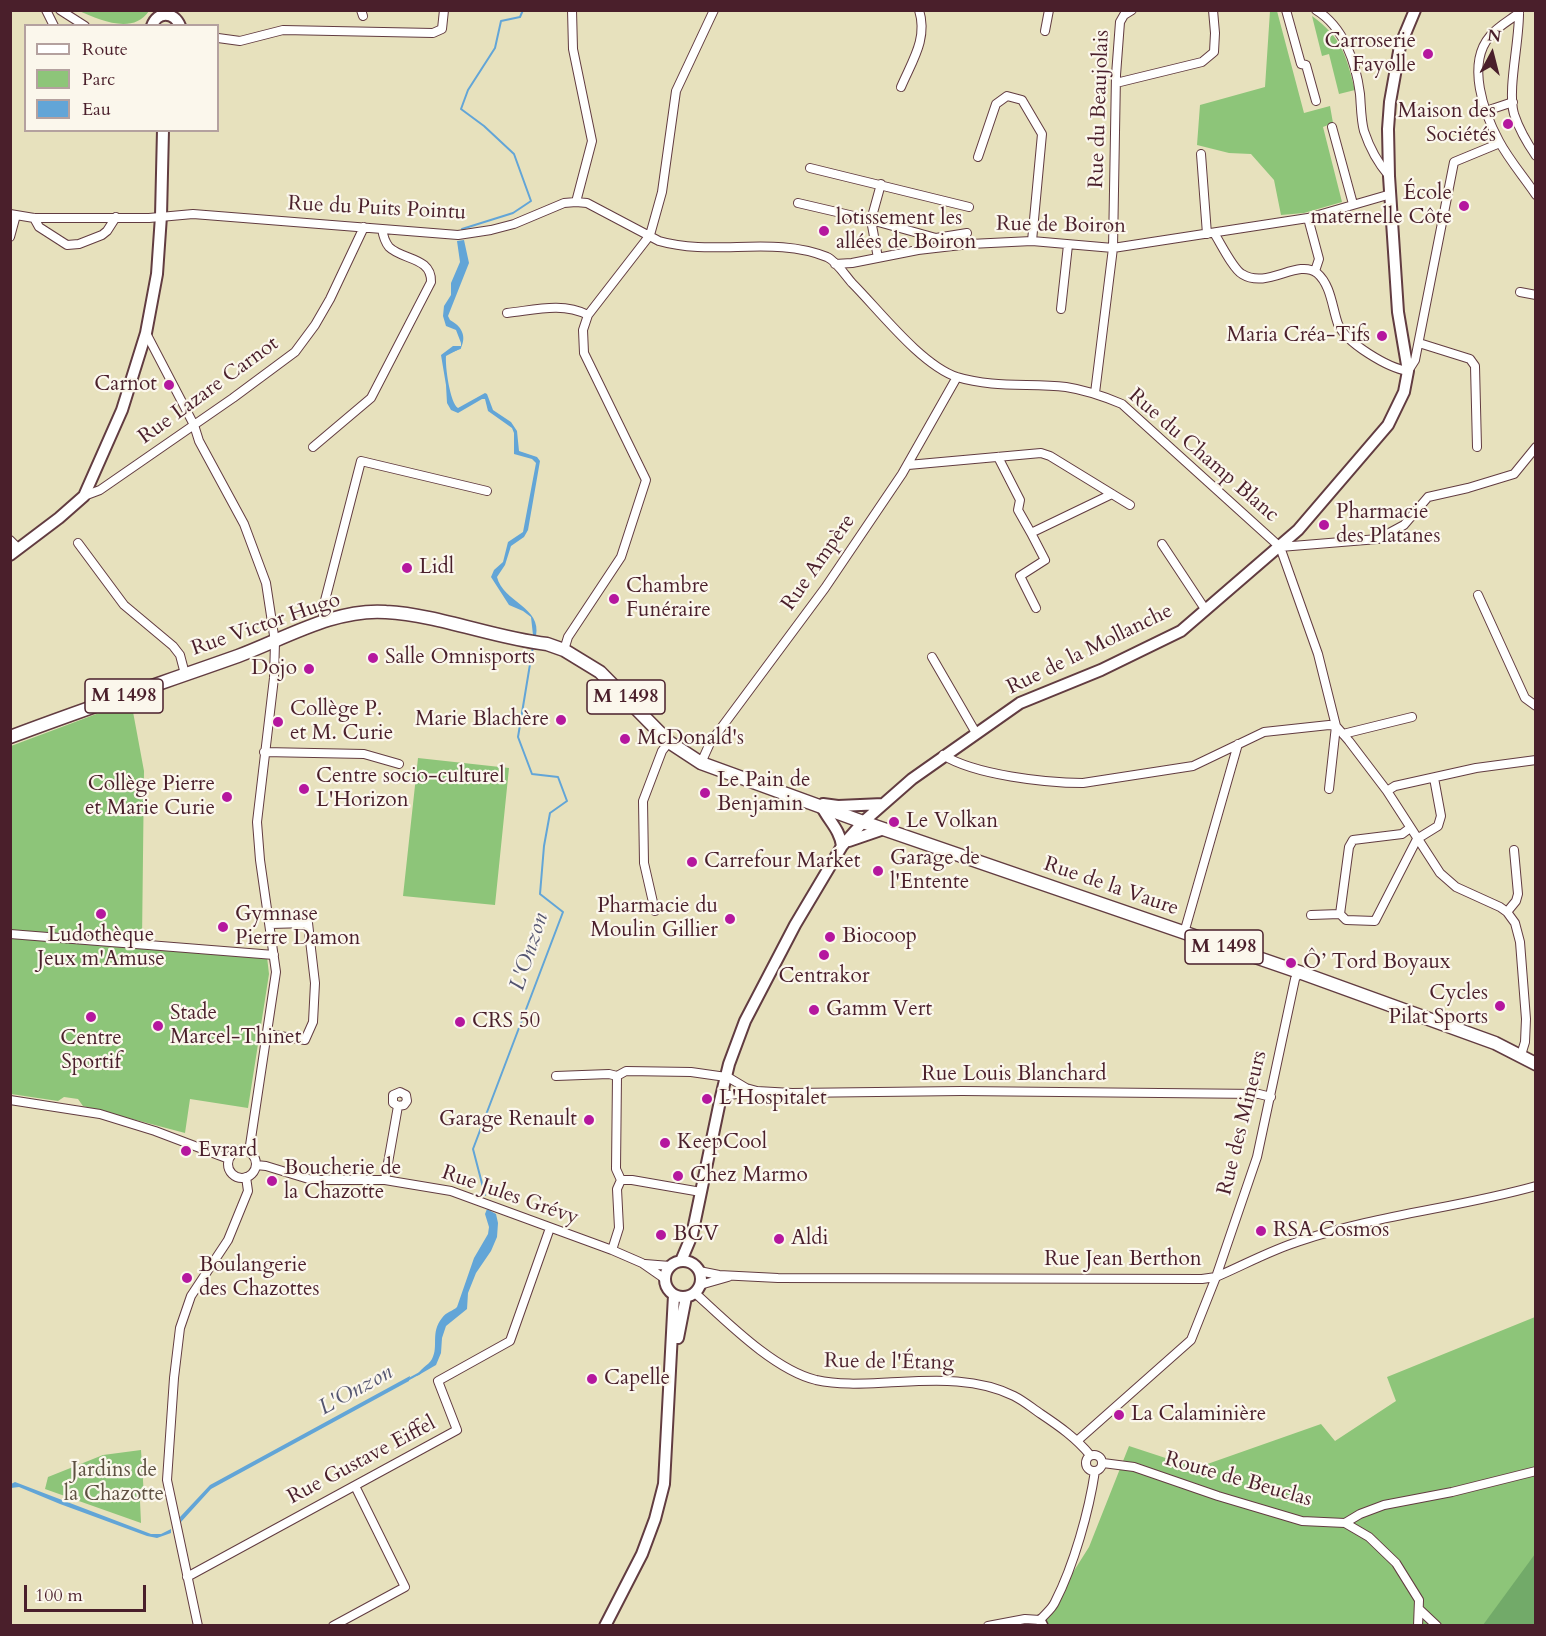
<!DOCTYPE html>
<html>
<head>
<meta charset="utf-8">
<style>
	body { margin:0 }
	#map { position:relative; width:1546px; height:1636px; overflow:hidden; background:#e7e1bd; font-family:Cardo,serif }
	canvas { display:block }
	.frame { position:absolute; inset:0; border:12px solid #4a1f2b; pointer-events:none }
	.legend { position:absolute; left:24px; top:24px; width:195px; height:108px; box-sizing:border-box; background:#fbf7ec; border:2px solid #b4a19f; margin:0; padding:8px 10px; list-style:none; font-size:18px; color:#4a1f2b }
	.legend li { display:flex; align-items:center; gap:12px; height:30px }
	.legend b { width:30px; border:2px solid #b4a19f }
	.north { position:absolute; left:1462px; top:24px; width:60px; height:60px; -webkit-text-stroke:4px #fbf7ec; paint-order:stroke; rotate:7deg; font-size:16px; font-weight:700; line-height:24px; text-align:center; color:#4a1f2b }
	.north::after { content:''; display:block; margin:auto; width:21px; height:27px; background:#4a1f2b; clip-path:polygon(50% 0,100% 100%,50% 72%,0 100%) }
	.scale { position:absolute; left:24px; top:1585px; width:122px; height:27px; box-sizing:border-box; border:3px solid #4a1f2b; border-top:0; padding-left:8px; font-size:18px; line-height:21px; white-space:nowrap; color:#4a1f2b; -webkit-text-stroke:4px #fbf7ec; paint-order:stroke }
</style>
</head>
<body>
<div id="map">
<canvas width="1546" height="1636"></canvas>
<div class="frame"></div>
<ul class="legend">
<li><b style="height:8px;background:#fff"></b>Route</li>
<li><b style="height:16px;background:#8dc579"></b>Parc</li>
<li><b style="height:16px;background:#62a5d7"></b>Eau</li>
</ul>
<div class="north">N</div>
<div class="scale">100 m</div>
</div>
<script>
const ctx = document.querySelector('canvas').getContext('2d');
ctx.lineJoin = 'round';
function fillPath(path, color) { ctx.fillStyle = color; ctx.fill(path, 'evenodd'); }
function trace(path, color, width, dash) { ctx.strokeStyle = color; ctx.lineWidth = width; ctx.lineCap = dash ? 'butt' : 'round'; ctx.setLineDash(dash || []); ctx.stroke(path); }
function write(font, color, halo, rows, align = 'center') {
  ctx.font = font + ' Cardo,serif'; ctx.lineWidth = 4.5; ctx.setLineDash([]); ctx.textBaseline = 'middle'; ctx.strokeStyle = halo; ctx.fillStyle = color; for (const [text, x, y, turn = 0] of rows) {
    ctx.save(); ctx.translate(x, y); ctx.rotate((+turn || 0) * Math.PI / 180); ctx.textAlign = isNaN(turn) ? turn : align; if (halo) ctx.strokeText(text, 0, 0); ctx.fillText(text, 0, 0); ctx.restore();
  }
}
fillPath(new Path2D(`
	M79 11H149C133 35 100 20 79 11Z
	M1270 11H1277L1304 113 1330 106 1333 123 1323 127 1342 202 1304 213 1281 215 1274 180 1251 154 1229 153 1197 145 1200 105 1265 87Z
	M1312 16C1342 38 1346 55 1355 90L1339 94 1329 54 1322 56Z
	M131 701 144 771 142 940 11 931V746Z
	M418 758 509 768 495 905 403 896Z
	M11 938 267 957 269 974 248 1108 190 1099 185 1133 83 1106 78 1099 64 1097 58 1101 11 1094Z
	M1535 1317V1625L1033 1626 1041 1623 1089 1547 1129 1446 1196 1468 1321 1424 1335 1441 1396 1401 1387 1377Z
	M141 1450 144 1496 140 1501 141 1523 45 1489 48 1477 103 1455Z`), '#8dc579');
fillPath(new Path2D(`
	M1535 1554V1625H1483Z`), '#72aa69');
fillPath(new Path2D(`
	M464 240 469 263 448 316 450 320C461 326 467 335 461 348L446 356C445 366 450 403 458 408L485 393 487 394 493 410 511 422 517 431 519 451 537 457 540 461 528 530 524 537 511 546 505 565 497 577C503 602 542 607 536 636L533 635 531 617 523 611 509 605 491 577 494 570 503 562 508 542 523 532 536 463 532 459 514 454V433L512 428 488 411 485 399H482L458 413 451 410 447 403 446 385 441 355 453 346H461V343L456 330 446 326 443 316 444 306 451 295V283L460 262 457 241Z
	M487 1209 496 1214 498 1223 497 1237 491 1251 476 1273 468 1293 467 1309 446 1326 442 1338 441 1353 436 1365 417 1376C419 1369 428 1366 432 1359 439 1346 430 1333 442 1318 446 1312 453 1311 457 1307L474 1258 488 1234 489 1227 485 1214Z
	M410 1376 409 1381 211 1489 181 1522 180 1517 210 1485Z
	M15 1482 151 1534H161L171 1529V1533L157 1538 147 1536 60 1504 19 1487 11 1488V1484Z`), '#62a5d7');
trace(new Path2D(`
	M462 229 513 213 531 201 514 154 484 126 461 109 468 90 495 48 501 21 520 17 523 10
	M445 354 460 348
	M485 1195 473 1149 563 912 540 894 544 846 550 813 567 801 558 777 532 774 518 737 533 646
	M409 1379 420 1373`), '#62a5d7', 2);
const minor = new Path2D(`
	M46 10 54 26
	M60 10 85 26
	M361 10 363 16
	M572 10 573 49 592 141 576 202
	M1286 10 1301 64 1306 65 1316 101
	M1316 10C1344 27 1356 63 1360 94 1361 106 1361 120 1364 131 1370 149 1377 162 1389 176
	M1519 10C1520 40 1507 89 1514 114 1519 129 1527 143 1536 156
	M1519 13C1510 20 1497 27 1490 36 1466 64 1484 113 1499 141 1509 160 1524 177 1536 195
	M1045 31 1049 10
	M218 38 240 41 283 30 433 33 442 29 444 10
	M1116 83 1202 62 1214 52 1215 33 1213 10
	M901 87C912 61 928 39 919 10
	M1486 111 1513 102
	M1332 127 1353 204
	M1201 154 1207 234
	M978 157 996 104 1007 96 1022 100 1042 134 1032 241
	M810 168 969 207
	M798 203 871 220 936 238 967 233
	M10 214 34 218H149L193 214 458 235 491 230 514 224 564 203 576 202 587 203 659 241C714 257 773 235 827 257 836 261 845 275 852 283 879 310 921 365 957 377 993 388 1029 383 1066 387 1086 390 1103 396 1122 404L1280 547 1318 654 1336 726 1349 741 1387 791 1440 873 1456 887 1500 907 1507 912 1515 923 1520 942 1526 1019 1525 1042 1521 1055
	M34 218 39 227 67 245 79 244 102 235 107 231 116 217
	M1308 218 1319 259 1315 271
	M1214 233C1220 242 1233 269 1242 274 1268 290 1297 258 1317 273 1331 285 1332 307 1338 324 1346 343 1388 368 1408 371L1415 360 1454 162 1500 143
	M10 237 16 215
	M878 258 871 220 881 184
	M835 264 852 263 918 250 970 244 1032 241 1113 248 1308 218 1391 194
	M1520 292 1536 295
	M1061 309 1068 245
	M507 313C535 310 562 302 588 315
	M146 333 194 425 199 441 244 524 266 583 275 642 274 678 257 822 260 860 276 972 249 1152
	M1419 343 1470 359 1475 366 1477 447
	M1095 393 1113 248 1116 75 1120 22 1124 15 1132 10
	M313 447 371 398 431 282C432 257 402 260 389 247 385 242 383 235 382 229
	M998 457 1020 500 1018 510 1031 533 1112 494
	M908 465 1041 453 1050 456 1130 505
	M84 496 100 490 233 398 295 352 315 325 330 299 364 227
	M1031 533 1045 560 1020 576 1036 608
	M10 540 19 549
	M78 543 124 605 173 646 180 655 185 674
	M1162 544 1205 609
	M1280 547 1378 539 1404 525 1428 497 1468 488 1514 474 1536 447
	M1478 595 1525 698 1536 706
	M327 621 322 612 361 461 487 491
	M564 650 568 637 621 557 646 480 584 353 583 330 588 315 650 235 662 192 676 91 714 10
	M932 657 976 733
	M1343 734 1412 717
	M264 752 364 754 399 764
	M943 755C975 775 1046 783 1083 783L1193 766 1264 732 1329 725 1336 726
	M701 763 710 743 825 588 902 474 957 377
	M1329 789 1336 726
	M1387 791 1395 786 1476 768 1536 760
	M1410 828 1402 834 1353 840 1349 847 1340 914 1346 920 1375 921 1417 839 1438 826 1441 816 1434 778
	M655 911 644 863 643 801 662 751 669 742
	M1507 912 1516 901 1518 894 1514 850
	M1311 915 1340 914
	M1184 933 1238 744
	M10 934 274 955
	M267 1034 305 1040 313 1022 315 983 308 923 270 924
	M556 1076 609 1074 617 1076 626 1071 691 1072 726 1077
	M726 1076 746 1088 757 1091 792 1093 962 1091 1259 1094 1271 1097
	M721 1096 753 1092
	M10 1100 100 1114 155 1131 229 1159
	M228 1164a14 14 0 1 1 28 0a14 14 0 1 1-28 0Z
	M256 1165 266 1166 312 1180H385L451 1191 612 1250 642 1263 665 1279
	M385 1180 398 1106 404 1105 407 1101 406 1095 400 1092 393 1095V1103L398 1106
	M621 1180H632L701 1192
	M612 1250 619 1228 617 1189 621 1180 616 1169 617 1076
	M645 1264 670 1266
	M699 1271 719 1275 778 1278 1202 1279 1216 1277C1244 1265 1271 1250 1300 1241 1376 1215 1458 1208 1536 1186
	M700 1285 728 1277
	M695 1293C726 1321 774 1370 816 1380 844 1386 870 1383 898 1382 937 1380 978 1378 1014 1396 1024 1401 1032 1408 1041 1414 1059 1426 1076 1438 1090 1455
	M1077 1441 1191 1340 1216 1277 1257 1157 1295 979 1299 972
	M1086 1463a8 8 0 1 1 16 0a8 8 0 1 1-16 0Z
	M1103 1463 1134 1467 1218 1496 1302 1521 1345 1523 1360 1514 1384 1505 1452 1492 1536 1471
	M1345 1523 1369 1537 1396 1563 1419 1600 1418 1626
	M187 1577 457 1430 438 1381 510 1341 550 1228
	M1419 1609 1437 1626
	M198 1626 167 1480 174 1378 180 1328 191 1296 228 1240 248 1191 246 1177
	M333 1626 405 1587 355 1486
	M988 1626 1025 1619 1040 1620C1045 1614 1052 1609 1055 1602 1074 1565 1089 1511 1095 1471`);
const tertiary = new Path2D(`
	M1040 1620 1043 1626`);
const secondary = new Path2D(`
	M152 26C157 11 174 11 180 26
	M10 555 59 518 84 496 122 410 146 333 157 274 161 216 163 130
	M823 804 838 806 883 804
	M822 807C829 821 840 830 842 846
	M849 841 884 829
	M665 1279a18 18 0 1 1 36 0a18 18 0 1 1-36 0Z
	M681 1261 692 1235 720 1101 729 1064 745 1021 795 925 842 846 863 822 912 779 1020 703 1101 670 1181 631 1298 530 1388 425 1404 392 1408 371 1398 312 1389 176 1388 129 1390 102 1400 46 1415 10
	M678 1338 686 1297
	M605 1626 642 1554 655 1519 664 1484 674 1295`);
const primary = new Path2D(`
	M10 737C86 708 162 683 238 656 284 639 335 608 386 612 440 615 493 638 547 644L564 650 600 672 669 742 701 763 863 822 1299 972 1495 1043 1536 1064`);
trace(minor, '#623c41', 10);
trace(tertiary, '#623c41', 12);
trace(secondary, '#623c41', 14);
trace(primary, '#623c41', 15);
trace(minor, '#fff', 8);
trace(tertiary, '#fff', 9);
trace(secondary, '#fff', 10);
trace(primary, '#fff', 12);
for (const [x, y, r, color] of [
	[1428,54,6,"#b5179e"],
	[1508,124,6,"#b5179e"],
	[1464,206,6,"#b5179e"],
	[824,231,6,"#b5179e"],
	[1382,336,6,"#b5179e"],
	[169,385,6,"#b5179e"],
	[1324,525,6,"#b5179e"],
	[407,568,6,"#b5179e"],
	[614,599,6,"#b5179e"],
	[373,658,6,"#b5179e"],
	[309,669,6,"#b5179e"],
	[561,720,6,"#b5179e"],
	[278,722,6,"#b5179e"],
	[625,739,6,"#b5179e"],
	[304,789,6,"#b5179e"],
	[705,793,6,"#b5179e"],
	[227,797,6,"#b5179e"],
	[894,822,6,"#b5179e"],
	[692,862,6,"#b5179e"],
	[878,871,6,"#b5179e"],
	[101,914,6,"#b5179e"],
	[730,919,6,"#b5179e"],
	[223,927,6,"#b5179e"],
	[830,937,6,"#b5179e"],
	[824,955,6,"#b5179e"],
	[1291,963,6,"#b5179e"],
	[1500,1006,6,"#b5179e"],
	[814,1010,6,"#b5179e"],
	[91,1017,6,"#b5179e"],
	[460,1022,6,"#b5179e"],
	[158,1026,6,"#b5179e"],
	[707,1099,6,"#b5179e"],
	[589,1120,6,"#b5179e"],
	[665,1143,6,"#b5179e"],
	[186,1151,6,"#b5179e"],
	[678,1176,6,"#b5179e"],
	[272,1181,6,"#b5179e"],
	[1261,1231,6,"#b5179e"],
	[661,1235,6,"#b5179e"],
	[779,1239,6,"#b5179e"],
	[187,1278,6,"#b5179e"],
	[592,1379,6,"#b5179e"],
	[1119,1415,6,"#b5179e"]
]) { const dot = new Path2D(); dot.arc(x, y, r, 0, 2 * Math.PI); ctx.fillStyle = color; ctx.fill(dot); trace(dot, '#fbf7ec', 2); }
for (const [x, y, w] of [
	[124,696,78],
	[626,697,78],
	[1224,947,78]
]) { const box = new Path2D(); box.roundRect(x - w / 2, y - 17, w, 34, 4.5); ctx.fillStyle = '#fbf7ec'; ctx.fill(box); trace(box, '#4a1f2b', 1.5); }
write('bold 20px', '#4a1f2b', null, [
	["M 1498",124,696],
	["M 1498",626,697],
	["M 1498",1224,947]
]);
write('21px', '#4a1f2b', '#fbf7ec', [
	["Carroserie",1416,42,"right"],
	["Fayolle",1416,66,"right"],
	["Maison des",1496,112,"right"],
	["Sociétés",1496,136,"right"],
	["École",1452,194,"right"],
	["maternelle Côte",1452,218,"right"],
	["lotissement les",836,219],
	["allées de Boiron",836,243],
	["Maria Créa-Tifs",1370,336,"right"],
	["Carnot",157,385,"right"],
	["Pharmacie",1336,513],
	["des Platanes",1336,537],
	["Lidl",419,568],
	["Chambre",626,587],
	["Funéraire",626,611],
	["Salle Omnisports",385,658],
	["Dojo",297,669,"right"],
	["Collège P.",290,710],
	["et M. Curie",290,734],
	["Marie Blachère",549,720,"right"],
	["McDonald's",637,739],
	["Centre socio-culturel",316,777],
	["L'Horizon",316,801],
	["Le Pain de",717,781],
	["Benjamin",717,805],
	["Collège Pierre",215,785,"right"],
	["et Marie Curie",215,809,"right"],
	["Le Volkan",906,822],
	["Garage de",890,859],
	["l'Entente",890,883],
	["Carrefour Market",704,862],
	["Pharmacie du",718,907,"right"],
	["Moulin Gillier",718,931,"right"],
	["Gymnase",235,915],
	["Pierre Damon",235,939],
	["Ludothèque",101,936,"center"],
	["Jeux m'Amuse",101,960,"center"],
	["Biocoop",842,937],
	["Ô’ Tord Boyaux",1303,963],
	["Centrakor",824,977,"center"],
	["Cycles",1488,994,"right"],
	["Pilat Sports",1488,1018,"right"],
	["Gamm Vert",826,1010],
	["Stade",170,1014],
	["Marcel-Thinet",170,1038],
	["CRS 50",472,1022],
	["Centre",91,1039,"center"],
	["Sportif",91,1063,"center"],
	["L'Hospitalet",719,1099],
	["Garage Renault",577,1120,"right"],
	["KeepCool",677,1143],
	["Evrard",198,1151],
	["Boucherie de",284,1169],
	["la Chazotte",284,1193],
	["Chez Marmo",690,1176],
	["RSA Cosmos",1273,1231],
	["BCV",673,1235],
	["Aldi",791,1239],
	["Boulangerie",199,1266],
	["des Chazottes",199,1290],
	["Capelle",604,1379],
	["La Calaminière",1131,1415]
], 'left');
write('21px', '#4a1f2b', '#fbf7ec', [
	["Rue du Beaujolais",1100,109,-88],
	["Rue du Puits Pointu",377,209,3],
	["Rue de Boiron",1061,226,1],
	["Rue Lazare Carnot",209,391,-36],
	["Rue du Champ Blanc",1203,456,41],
	["Rue Ampère",819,563,-55],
	["Rue Victor Hugo",266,625,-19],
	["Rue de la Mollanche",1090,650,-26],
	["Rue de la Vaure",1111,887,19],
	["Rue Louis Blanchard",1014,1075],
	["Rue des Mineurs",1243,1123,-76],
	["Rue Jules Grévy",510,1196,19],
	["Rue Jean Berthon",1123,1260],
	["Rue de l'Étang",889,1363,1],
	["Rue Gustave Eiffel",362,1461,-28],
	["Route de Beuclas",1238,1480,16]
]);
write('21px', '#5e5142', '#fbf7ec', [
	["Jardins de",114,1471],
	["la Chazotte",114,1495]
]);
write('italic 22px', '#545570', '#fbf7ec', [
	["L'Onzon",530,952,-72],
	["L'Onzon",356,1391,-29]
]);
</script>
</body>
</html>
